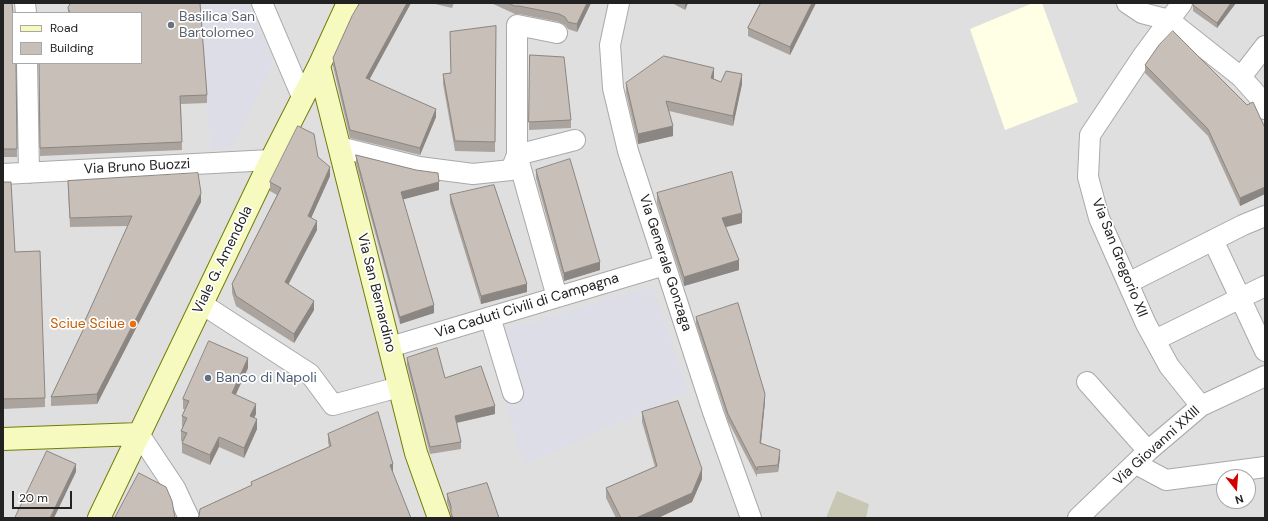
<!DOCTYPE html>
<html>
<head>
<meta charset="utf-8">
<style>
	body { margin:0 }
	#map { position:relative; width:1268px; height:521px; overflow:hidden; background:#f2efe9; font-family:"DM Sans",sans-serif }
	canvas { display:block }
	.frame { position:absolute; inset:0; border:4px solid #222; pointer-events:none }
	.legend { position:absolute; left:12px; top:12px; width:130px; height:52px; box-sizing:border-box; background:#fff; border:1px solid #a7a7a7; margin:0; padding:5px 7px; list-style:none; font-size:12px; color:#222 }
	.legend li { display:flex; align-items:center; gap:8px; height:20px }
	.legend b { width:20px; border:1px solid #a7a7a7 }
	.north { position:absolute; left:1216px; top:469px; width:40px; height:40px; box-sizing:border-box; background:#fff; border:1px solid #a7a7a7; border-radius:50%; rotate:163deg; font-size:11px; font-weight:700; line-height:16px; text-align:center; color:#222 }
	.north::after { content:''; display:block; margin:auto; width:14px; height:18px; background:#d40000; clip-path:polygon(50% 0,100% 100%,50% 72%,0 100%) }
	.scale { position:absolute; left:12px; top:491px; width:60px; height:18px; box-sizing:border-box; border:2px solid #222; border-top:0; padding-left:5px; font-size:12px; line-height:14px; white-space:nowrap; color:#222; -webkit-text-stroke:3px #fff; paint-order:stroke }
</style>
</head>
<body>
<div id="map">
<canvas width="1268" height="521"></canvas>
<div class="frame"></div>
<ul class="legend">
<li><b style="height:5px;background:#f7fabf"></b>Road</li>
<li><b style="height:11px;background:#c7bfb8"></b>Building</li>
</ul>
<div class="north">N</div>
<div class="scale">20 m</div>
</div>
<script>
const ctx = document.querySelector('canvas').getContext('2d');
ctx.lineJoin = 'round';
function fillPath(path, color) { ctx.fillStyle = color; ctx.fill(path, 'evenodd'); }
function trace(path, color, width, dash) { ctx.strokeStyle = color; ctx.lineWidth = width; ctx.lineCap = dash ? 'butt' : 'round'; ctx.setLineDash(dash || []); ctx.stroke(path); }
function write(font, color, halo, rows, align = 'center') {
  ctx.font = font + ' "DM Sans",sans-serif'; ctx.lineWidth = 3.5; ctx.setLineDash([]); ctx.textBaseline = 'middle'; ctx.strokeStyle = halo; ctx.fillStyle = color; for (const [text, x, y, turn = 0] of rows) {
    ctx.save(); ctx.translate(x, y); ctx.rotate((+turn || 0) * Math.PI / 180); ctx.textAlign = isNaN(turn) ? turn : align; if (halo) ctx.strokeText(text, 0, 0); ctx.fillText(text, 0, 0); ctx.restore();
  }
}
fillPath(new Path2D(`
	M3 3H1265V518H3ZM13 13H141V63H13ZM1224 477H1248V501H1224Z`), '#e0dfdf');
fillPath(new Path2D(`
	M1033 3H1042L1078 102 1005 130 970 29Z`), '#ffffe5');
fillPath(new Path2D(`
	M837 491 869 504 866 518H826Z`), '#c7c7b4');
fillPath(new Path2D(`
	M199 3H248L273 63 234 146 210 149Z
	M653 286 688 392 524 465 485 336Z`), '#dddde8');
const street = new Path2D(`
	M25 3 26 13
	M262 3 303 99
	M619 3 610 45 613 88 628 151 713 412 751 518
	M1127 3 1142 13 1169 20 1241 77 1259 97 1265 109
	M1182 3 1142 57 1090 135 1088 177 1099 218 1146 324 1169 366 1201 406
	M27 63 29 173
	M1241 77 1265 46
	M339 147 419 167 473 174 511 170 517 155 575 140
	M3 174 271 160
	M1213 240 1265 351
	M1128 283 1243 225 1265 216
	M557 297 517 155V25L557 33
	M202 304 310 374 333 405 399 387
	M490 317 513 393
	M1155 340 1265 286
	M390 347 665 265
	M1087 382 1148 451
	M139 434 175 488 189 518
	M1136 464 1166 480 1265 467
	M1078 518 1148 451 1201 406 1265 376`);
const secondary = new Path2D(`
	M319 66 416 453 439 518
	M3 439 139 434
	M99 518 271 160 319 66 348 3`);
trace(street, '#a9a9a9', 22);
trace(secondary, '#707d05', 24);
trace(street, '#fff', 20);
trace(secondary, '#f7fabf', 22);
fillPath(new Path2D(`
	M3 3 16 63 17 157H3Z
	M71 3H200L207 95V103L181 104 182 150 40 156 39 63H141V13H68V8Z
	M360 3H411L369 79 436 117 420 155 350 138 333 66V58Z
	M431 3H454L452 8Z
	M491 3H591L577 32 568 29 565 25 559 22 519 14H515Z
	M672 3H688L685 10Z
	M761 3H816L790 55 748 36V28Z
	M1236 3 1217 28 1193 11V5Z
	M496 26 495 152 455 151 443 84V74L451 73 450 32Z
	M530 55 571 120V128L529 130Z
	M1145 65 1247 105 1265 128V194L1240 206 1208 136 1145 73Z
	M714 78V79L721 82 742 84 733 126 669 111 673 136 638 144 626 93V83Z
	M356 155 439 190 403 199 434 313 400 324 356 163Z
	M318 157 330 176 311 218 317 230 288 284 314 310 294 343 236 306 232 293V284L277 195 270 191V182Z
	M536 170 600 270 564 281 536 178Z
	M68 181 201 202 97 404 51 406V397L83 331V325L128 226 70 227 68 190Z
	M3 182 15 252 45 398V407L3 409Z
	M657 193 742 223 725 227 739 270 684 286 657 203Z
	M450 195 527 292 481 304 450 203Z
	M696 317 765 401 761 444 780 457 778 472 757 474V477L728 421 696 324Z
	M407 358 445 378 495 414 457 423 461 442V449L430 454 407 365Z
	M248 368 235 395 256 414 254 418 257 429 244 458 219 447 210 465 182 453V443L183 441H181V431L183 427 182 426V416L185 409H183V399Z
	M642 412 702 479 692 502 658 518H616L606 498V488L655 467 642 422Z
	M328 434 393 472 251 485V482L329 447 328 442Z
	M447 494 499 518H451V514L447 502Z`), '#aba49e');
fillPath(new Path2D(`
	M407 3H411L366 86V78Z
	M587 3H591L577 32V24Z
	M685 3H688L685 10Z
	M812 3H816L790 55V47Z
	M1231 3H1236L1217 28V23Z
	M714 68V78L711 88V78Z
	M742 74V84L733 126V116Z
	M436 109V117L420 155V148Z
	M673 126V136L638 144V134Z
	M330 167V176L308 225V216Z
	M439 182V190L401 200V192Z
	M1265 187V194L1240 206V198Z
	M201 193V202L97 404V394Z
	M742 213V223L722 228V218Z
	M317 221V230L285 291V282Z
	M739 260V270L684 286V277Z
	M600 262V270L564 281V273Z
	M527 284V292L481 304V296Z
	M314 301V310L294 343V334Z
	M434 305V313L400 324V317Z
	M248 358V368L232 403V393Z
	M765 394V401L760 451V443Z
	M256 404V414L250 426V416Z
	M495 406V414L455 423V416Z
	M257 419V429L244 458V448Z
	M219 437V447L210 465V455Z
	M780 450V457L778 472V465Z
	M76 464V472L54 518H50Z
	M393 464V472L390 473V465Z
	M702 469V479L692 502 658 518H636Z`), '#8b8681');
const building = new Path2D(`
	M3 3H12L13 14V63H16L17 149H3Z
	M71 3H200L207 95 180 96 182 142 40 148 39 63H141V13H70L68 8Z
	M360 3H407L366 78 436 109 420 148 350 130 333 58 352 16Z
	M508 3H587L577 24 568 22 565 17 559 14 519 6H515Z
	M761 3H812L790 47 748 28Z
	M1195 3H1231L1217 23 1193 5Z
	M496 26 495 142 455 141 443 74 451 73 450 32Z
	M1173 31 1247 105 1253 102 1265 128V187L1240 198 1208 129 1145 65 1159 45Z
	M530 55 564 57 571 120 529 122Z
	M664 56 714 68 711 78 721 82 726 71 742 74 733 116 666 101 673 126 638 134 626 83Z
	M298 126 314 134 318 157 330 167 308 216 317 221 285 282 314 301 294 334 236 296 232 284 281 188 270 182Z
	M356 155 416 170 438 173 439 182 401 192 434 305 400 317Z
	M570 159 600 262 564 273 536 170Z
	M732 172 742 213 722 218 739 260 684 277 657 193Z
	M198 173 201 193 97 394 51 397 85 326 83 325 132 216 70 218 68 181Z
	M3 182H11L15 252 40 251 45 398 3 399Z
	M494 185 527 284 481 296 450 195Z
	M738 303 765 394 760 443 780 450 778 465 757 467V470L728 414 696 317Z
	M209 341 248 358 232 393 256 404 250 416 257 419 244 448 219 437 210 455 182 443 187 433 181 431 187 418 182 416 189 401 183 399Z
	M437 348 445 378 481 366 495 406 455 416 461 442 430 447 407 358Z
	M678 401 702 469 692 493 636 518H621L606 488 657 466 642 412Z
	M378 412 393 464 390 465 411 518H197L199 516 200 509 252 485 251 482 331 446 328 434Z
	M47 451 76 464 50 518H15Z
	M139 473 166 487 172 501 175 518H115Z
	M487 483 499 518H453L451 513V506L447 494Z`);
fillPath(building, '#c7bfb8');
trace(building, '#8b8681', 1);
for (const [x, y, r, color] of [
	[171,25,4,"#6b7280"],
	[133,324,4,"#e8710a"],
	[208,378,4,"#5c6f8a"]
]) { const dot = new Path2D(); dot.arc(x, y, r, 0, 2 * Math.PI); ctx.fillStyle = color; ctx.fill(dot); trace(dot, '#fff', 1.5); }
write('14px', '#5b616d', '#fff', [
	["Basilica San",179,17],
	["Bartolomeo",179,33]
], 'left');
write('14px', '#222', '#fff', [
	["Via Bruno Buozzi",137,167,-3],
	["Via San Gregorio XII",1119,258,68],
	["Viale G. Amendola",223,260,-64],
	["Via Generale Gonzaga",665,263,72],
	["Via San Bernardino",376,293,76],
	["Via Caduti Civili di Campagna",527,306,-17],
	["Via Giovanni XXIII",1157,446,-42]
]);
write('14px', '#c56008', '#fff', [
	["Sciue Sciue",125,324]
], 'right');
write('14px', '#4e5e75', '#fff', [
	["Banco di Napoli",216,378]
], 'left');
</script>
</body>
</html>
